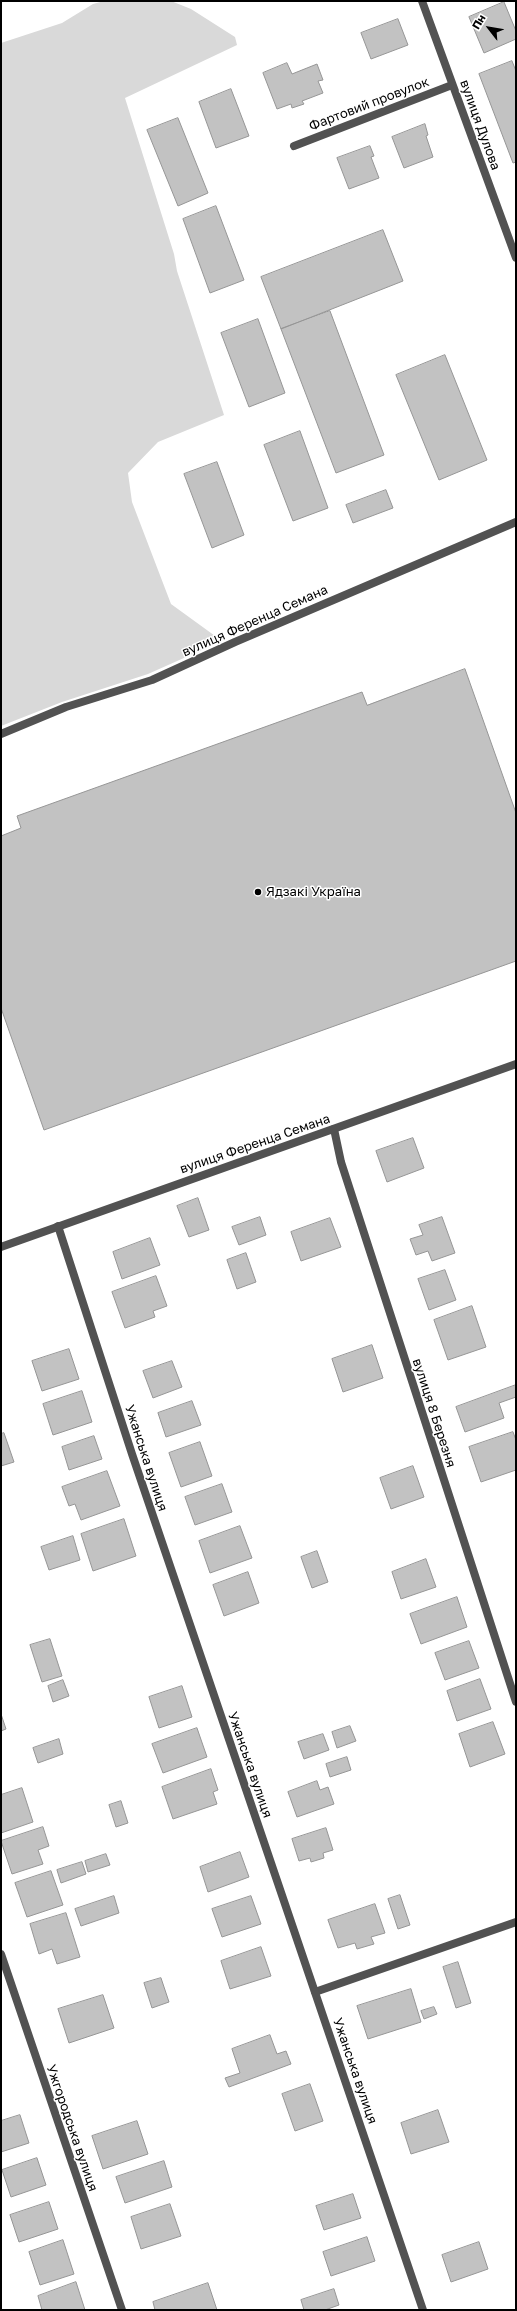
<!DOCTYPE html>
<html>
<head>
<meta charset="utf-8">
<style>
	body { margin:0 }
	#map { position:relative; width:517px; height:2311px; overflow:hidden; background:#fff; font-family:"Golos Text",sans-serif }
	canvas { display:block }
	.frame { position:absolute; inset:0; border:2px solid #000; pointer-events:none }
	.north { position:absolute; left:469px; top:8px; width:40px; height:40px; -webkit-text-stroke:3px #fff; paint-order:stroke; rotate:301deg; font-size:11px; font-weight:700; line-height:16px; text-align:center; color:#000 }
	.north::after { content:''; display:block; margin:auto; width:14px; height:18px; background:#000; clip-path:polygon(50% 0,100% 100%,50% 72%,0 100%) }
</style>
</head>
<body>
<div id="map">
<canvas width="517" height="2311"></canvas>
<div class="frame"></div>
<div class="north">Пн</div>
</div>
<script>
const ctx = document.querySelector('canvas').getContext('2d');
ctx.lineJoin = 'round';
function fillPath(path, color) { ctx.fillStyle = color; ctx.fill(path, 'evenodd'); }
function trace(path, color, width, dash) { ctx.strokeStyle = color; ctx.lineWidth = width; ctx.lineCap = dash ? 'butt' : 'round'; ctx.setLineDash(dash || []); ctx.stroke(path); }
function write(font, color, halo, rows, align = 'center') {
  ctx.font = font + ' "Golos Text",sans-serif'; ctx.lineWidth = 3; ctx.setLineDash([]); ctx.textBaseline = 'middle'; ctx.strokeStyle = halo; ctx.fillStyle = color; for (const [text, x, y, turn = 0] of rows) {
    ctx.save(); ctx.translate(x, y); ctx.rotate((+turn || 0) * Math.PI / 180); ctx.textAlign = isNaN(turn) ? turn : align; if (halo) ctx.strokeText(text, 0, 0); ctx.fillText(text, 0, 0); ctx.restore();
  }
}
fillPath(new Path2D(`
	M104 1H171L191 9 235 37 237 45 125 98 174 254 177 271 224 415 158 442 128 473 132 502 171 604 222 641 148 674 62 702 1 726V43L62 23 93 4Z`), '#d9d9d9');
const building = new Path2D(`
	M504 2 516 31V39L484 53 469 17Z
	M398 19 408 45 371 59 361 33Z
	M512 61 516 71V162L513 163 479 74Z
	M287 63 292 74 317 64 323 80 318 81 323 93 302 101 304 104 292 108 291 104 277 109 263 73Z
	M231 89 249 136 216 148 199 102Z
	M178 118 208 193 178 206 147 130Z
	M425 124 428 135 426 136 433 157 404 168 392 137Z
	M370 146 374 156 371 157 379 178 349 189 337 158Z
	M216 206 244 280 210 293 183 219Z
	M383 230 403 281 281 329 261 277Z
	M330 311 384 455 336 473 281 329Z
	M258 319 285 393 249 407 221 333Z
	M445 355 487 460 439 480 396 375Z
	M300 431 328 508 293 521 264 445Z
	M217 462 244 535 212 548 184 474Z
	M386 490 393 508 353 523 346 505Z
	M465 669 516 813V961L44 1130 1 1008V836L21 828 17 816 362 692 367 705Z
	M413 1138 424 1168 387 1182 376 1151Z
	M198 1198 209 1230 189 1237 177 1206Z
	M260 1217 266 1235 239 1245 232 1227Z
	M442 1217 455 1253 432 1261 428 1251 416 1255 410 1239 423 1235 419 1225Z
	M330 1218 341 1247 301 1261 291 1232Z
	M150 1238 160 1265 122 1279 113 1252Z
	M246 1253 256 1282 237 1289 227 1260Z
	M445 1270 456 1300 429 1310 418 1279Z
	M156 1276 167 1306 153 1311 155 1317 125 1328 112 1292Z
	M472 1306 486 1347 448 1360 434 1320Z
	M372 1345 383 1378 343 1392 332 1359Z
	M69 1349 79 1379 42 1391 32 1361Z
	M172 1361 182 1387 153 1398 143 1371Z
	M516 1385V1397L499 1403 504 1418 465 1432 456 1407Z
	M82 1391 92 1422 53 1435 43 1404Z
	M192 1401 201 1425 166 1437 158 1413Z
	M513 1432 516 1440V1470L481 1482 469 1447Z
	M4 1433 14 1462 1 1466V1434Z
	M94 1436 102 1459 69 1470 62 1447Z
	M200 1442 212 1476 181 1487 169 1453Z
	M413 1466 424 1497 391 1509 380 1478Z
	M107 1471 120 1506 81 1520 75 1504 69 1506 62 1487Z
	M222 1484 232 1512 195 1525 185 1497Z
	M124 1519 136 1556 93 1571 81 1534Z
	M240 1526 252 1558 210 1573 199 1541Z
	M73 1536 80 1560 49 1570 41 1547Z
	M317 1551 328 1582 312 1588 301 1557Z
	M426 1559 436 1587 401 1599 392 1572Z
	M248 1572 259 1603 224 1616 213 1585Z
	M457 1597 467 1627 421 1644 410 1614Z
	M50 1639 62 1676 42 1682 30 1645Z
	M469 1641 479 1668 445 1680 435 1653Z
	M480 1679 491 1709 457 1721 447 1691Z
	M63 1680 69 1696 53 1702 48 1686Z
	M182 1686 192 1717 159 1728 149 1697Z
	M1 1714 6 1729 1 1731Z
	M493 1722 505 1754 470 1767 459 1734Z
	M350 1726 356 1741 337 1748 332 1732Z
	M197 1728 207 1757 163 1773 152 1744Z
	M323 1734 329 1750 304 1759 298 1742Z
	M59 1739 63 1754 38 1763 33 1748Z
	M347 1757 351 1770 330 1777 326 1764Z
	M211 1769 218 1790 213 1792 217 1804 173 1819 162 1787Z
	M317 1781 320 1790 328 1787 334 1804 297 1817 288 1792Z
	M22 1788 33 1822 1 1833V1795Z
	M121 1801 128 1823 116 1827 109 1805Z
	M43 1827 49 1846 38 1850 43 1864 12 1874 1 1841Z
	M326 1828 333 1850 323 1853 324 1858 311 1862 310 1858 299 1861 292 1839Z
	M240 1852 249 1877 208 1892 200 1867Z
	M106 1854 110 1865 88 1872 85 1861Z
	M82 1862 86 1874 61 1883 57 1870Z
	M51 1871 63 1905 27 1917 15 1883Z
	M400 1895 410 1925 398 1929 388 1899Z
	M114 1896 119 1913 81 1926 75 1909Z
	M251 1896 261 1924 222 1937 212 1909Z
	M375 1904 385 1933 371 1937 374 1944 357 1949 355 1943 338 1948 328 1920Z
	M66 1913 80 1957 57 1964 52 1949 39 1954 30 1924Z
	M261 1947 271 1976 230 1989 221 1961Z
	M458 1962 471 2003 456 2008 443 1967Z
	M161 1978 169 2002 152 2008 144 1983Z
	M411 1989 421 2022 368 2039 357 2006Z
	M103 1995 114 2028 69 2043 58 2009Z
	M434 2007 437 2014 424 2019 421 2011Z
	M270 2035 277 2054 286 2051 291 2064 229 2087 225 2078 240 2073 232 2049Z
	M310 2084 323 2121 295 2131 282 2094Z
	M438 2110 449 2142 411 2154 401 2123Z
	M20 2115 29 2143 1 2152V2121Z
	M137 2121 148 2154 103 2169 92 2136Z
	M37 2158 46 2185 11 2197 2 2170Z
	M164 2161 172 2187 125 2203 116 2177Z
	M353 2194 361 2218 324 2230 316 2206Z
	M49 2202 58 2229 19 2242 10 2215Z
	M170 2204 181 2236 141 2249 131 2217Z
	M367 2237 375 2261 331 2276 323 2252Z
	M63 2240 74 2274 40 2285 29 2252Z
	M479 2242 488 2269 451 2282 442 2255Z
	M76 2282 85 2310H42L38 2296Z
	M208 2283 217 2310H155L153 2302Z
	M334 2289 339 2305 325 2310H304L301 2300Z`);
fillPath(building, '#c2c2c2');
trace(building, '#969696', 1);
trace(new Path2D(`
	M315 1992 516 1922`), '#525252', 8);
trace(new Path2D(`
	M422 1 516 258
	M294 146 452 85
	M1 734 66 707 152 680 235 642 516 522
	M334 1129 341 1162 516 1702
	M58 1226 132 1454 423 2310
	M1 1954 122 2310`), '#525252', 8);
trace(new Path2D(`
	M1 1247 516 1064`), '#525252', 8);
for (const [x, y, r, color] of [
	[258,892,4,"#000"]
]) { const dot = new Path2D(); dot.arc(x, y, r, 0, 2 * Math.PI); ctx.fillStyle = color; ctx.fill(dot); trace(dot, '#fff', 1.5); }
write('13px', '#000', '#fff', [
	["Фартовий провулок",369,104,-21],
	["вулиця Дулова",480,125,70],
	["вулиця Ференца Семана",255,621,-24],
	["вулиця Ференца Семана",255,1144,-19],
	["вулиця 8 Березня",434,1413,72],
	["Ужанська вулиця",146,1458,72],
	["Ужанська вулиця",250,1765,71],
	["Ужанська вулиця",355,2071,71],
	["Ужгородська вулиця",72,2128,71]
]);
write('13px', '#000', '#fff', [
	["Ядзакі Україна",266,892]
], 'left');
</script>
</body>
</html>
